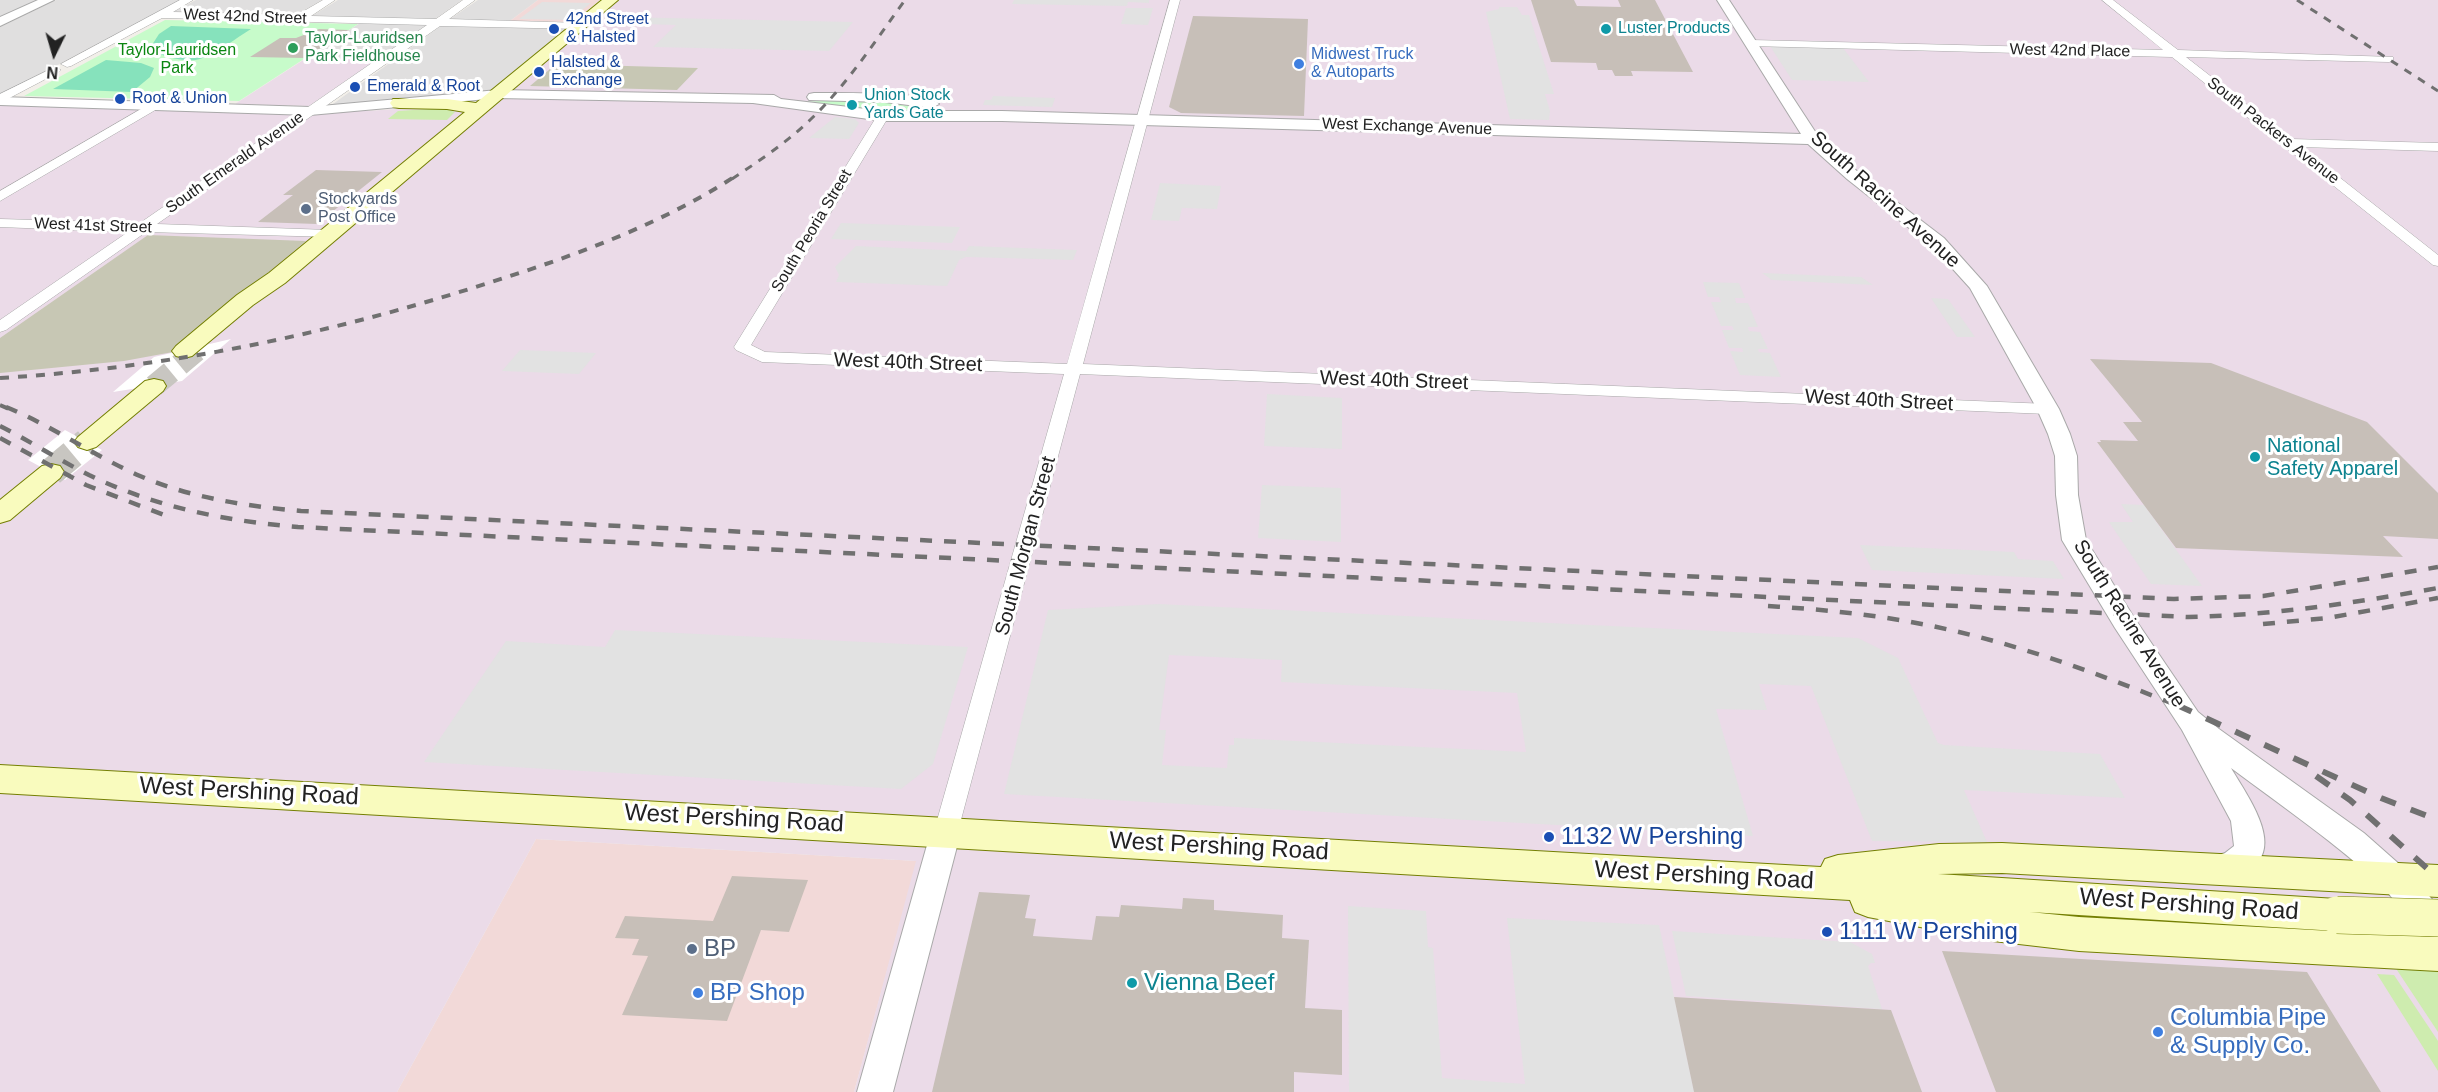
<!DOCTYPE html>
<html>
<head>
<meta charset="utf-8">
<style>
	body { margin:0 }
	#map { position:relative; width:2438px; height:1092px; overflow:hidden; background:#f2efe9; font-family:Helvetica,sans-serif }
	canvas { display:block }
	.north { position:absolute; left:24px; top:24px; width:60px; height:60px; -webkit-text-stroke:4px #fff; paint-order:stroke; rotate:185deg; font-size:16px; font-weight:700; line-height:24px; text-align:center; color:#222 }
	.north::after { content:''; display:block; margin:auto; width:21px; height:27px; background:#222; clip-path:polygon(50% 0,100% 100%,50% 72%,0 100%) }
</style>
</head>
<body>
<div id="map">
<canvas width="2438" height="1092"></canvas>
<div class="north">N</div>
</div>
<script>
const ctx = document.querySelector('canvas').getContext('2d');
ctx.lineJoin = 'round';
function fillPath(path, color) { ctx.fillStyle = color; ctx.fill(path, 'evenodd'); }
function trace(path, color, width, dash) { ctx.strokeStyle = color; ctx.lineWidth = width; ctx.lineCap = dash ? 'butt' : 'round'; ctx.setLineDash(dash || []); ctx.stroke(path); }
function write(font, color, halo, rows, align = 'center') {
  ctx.font = font + ' Helvetica,sans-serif'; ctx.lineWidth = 6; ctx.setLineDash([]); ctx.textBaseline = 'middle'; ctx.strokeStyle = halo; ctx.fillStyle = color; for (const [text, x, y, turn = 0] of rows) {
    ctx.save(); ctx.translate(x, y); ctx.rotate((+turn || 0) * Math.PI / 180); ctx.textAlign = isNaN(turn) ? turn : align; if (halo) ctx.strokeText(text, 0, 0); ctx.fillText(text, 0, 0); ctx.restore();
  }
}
fillPath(new Path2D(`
	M0 0H40L0 18Z
	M56 0H182L0 95V27Z
	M196 0H322L296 15 173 12Z
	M338 0H462L435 19 312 16Z
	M478 0H538L510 21 450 19Z
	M360 23 427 25 378 59 308 57Z
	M442 25 566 28 490 91 340 105 333 104Z`), '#e0dfdf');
fillPath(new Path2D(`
	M538 0H600L573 22 510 21Z
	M536 839 917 861 854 1092H397Z`), '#f2d9d8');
fillPath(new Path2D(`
	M613 0H2438V1092H854L916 861 536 839 397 1092H0V101L367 111 486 103Z
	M308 57 378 59 309 106 235 104Z`), '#ebdbe8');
fillPath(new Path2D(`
	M556 64 698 68 677 90 530 86Z
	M148 235 306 241 173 352 124 361 0 373V338Z`), '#c7c7b4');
fillPath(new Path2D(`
	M444 108 455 112 447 120 388 119 398 111Z
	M2395 967 2438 971V1032Z
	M2377 974 2394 975 2438 1041V1071Z`), '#ceecaf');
fillPath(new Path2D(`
	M165 20 358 24 239 101 24 96Z
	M862 99 956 113 892 114 801 102Z`), '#c7fbca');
fillPath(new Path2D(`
	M171 26 251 29C236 38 216 54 200 59 187 63 160 57 150 48L159 34Z
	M106 60 141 63 154 68 150 77 132 92 53 89Z`), '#86e2bc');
fillPath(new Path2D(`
	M1014 0H1149V3L1128 2 1127 6 1012 4Z
	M542 2 591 3 570 20 519 19Z
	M1499 7H1517L1522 15H1529L1554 94H1545L1550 111 1549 120 1510 119 1486 12 1499 9Z
	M1126 8H1153L1148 25 1121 24Z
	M621 17 853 22 829 51 653 47 676 25 613 23Z
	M1770 46 1843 48 1869 82 1792 80Z
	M993 96 1055 98 1052 107 983 105 985 100H991Z
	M835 117 855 119 859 123 849 139 809 138Z
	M1160 183 1221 186 1217 209 1182 208 1179 221 1151 220Z
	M841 223 960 227 952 243 831 239Z
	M856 246 966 251 969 246 1077 250 1073 260 966 257 959 260 947 286 836 282 839 275 835 267Z
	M1762 273 1861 277 1873 285 1772 280Z
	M1703 282 1739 283 1745 298H1735L1736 303H1748L1758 327H1748L1749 331 1760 332 1768 349H1758L1759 352 1770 353 1781 377 1740 375 1730 351 1743 352 1742 348H1729L1722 330H1734L1732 326H1721L1711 302H1721L1719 297H1708Z
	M1931 298 1948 299 1975 337H1957Z
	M520 350 596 353 579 374 502 371Z
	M1267 394 1342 398V449L1264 446Z
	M1262 485 1341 488V542L1258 538Z
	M2121 504 2144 505 2202 586 2151 584 2109 522H2133Z
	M1860 545 2014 552 2018 559 2053 561 2064 579 1872 570Z
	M1159 604 1858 638 1898 658 1938 743 1944 745 2100 754 2125 798 1964 790 1987 842 1872 841 1811 686 1759 684 1767 710 1716 709 1753 836 1004 794 1048 610ZM1169 655 1282 660 1281 682 1517 693 1526 752 1234 738V745H1229L1227 768 1162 765 1166 730H1159Z
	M615 630 968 647 933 764 901 789 424 762 506 641 605 647Z
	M1348 906 1426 911 1428 947 1433 948 1442 1078 1525 1084 1507 918 1659 925 1694 1092H1349Z
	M1672 931 1850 942 1872 954 1875 963H1871L1868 966 1882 1009 1686 996Z`), '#e2e2e2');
fillPath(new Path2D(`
	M231 339 182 381 113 392 154 357Z
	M65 430 102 450 65 480 28 460Z`), '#fff');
fillPath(new Path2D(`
	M1531 0H1574L1577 6 1621 7 1618 0H1655L1693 72 1631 71 1633 76H1615L1612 70H1598L1596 63 1551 62Z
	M1193 16 1308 19 1304 116 1181 113 1169 107Z
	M319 29 349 30 305 58 250 57 280 38H296Z
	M316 170 382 172 317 224 258 222 293 195H283Z
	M2090 359 2211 363 2367 422 2438 493V539L2383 536 2403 557 2176 548 2097 442H2101L2100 440 2138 441 2123 422H2142Z
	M732 876 808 880 789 932 761 930 727 1021 622 1015 648 956 632 955 639 939 615 938 625 916 713 921Z
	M979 892 1030 895 1025 918 1036 919 1033 936 1092 940 1096 916 1119 917 1121 905 1182 909 1183 898 1214 900V910L1283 915 1282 938 1309 940 1305 1008 1342 1010V1075L1294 1072V1092H932Z
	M1942 951 2307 972 2381 1092H1996Z
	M1674 997 1891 1010 1922 1092H1694Z`), '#c7bfb8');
trace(new Path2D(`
	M154 386 201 347`), '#c8c6c1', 22, [22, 11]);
trace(new Path2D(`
	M51 472 87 442`), '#c8c6c1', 28, [28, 14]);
const minor = new Path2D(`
	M180 0H193L173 12 297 15 323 0H335L311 16 436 19 463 0H475L449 19 581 23 586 26 581 29 440 26 157 224 329 230 336 234 334 237 146 232 6 330 0 332V320L128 232 0 227V219L140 223 427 25 162 18 71 66 67 67 61 64Z
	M1170 0H1180L1083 364 2048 404 2054 405 2057 409 2054 413 2048 414 1080 374 958 831 955 838 946 841 937 838 934 831 1064 374 762 362 736 350 734 347 877 116 883 112 889 116 751 345 765 352 1067 364Z
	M2102 0H2113L2178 50 2393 57V61L2389 62 2186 57 2291 139 2438 143V151L2301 147 2438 255V266L2433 265 2172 57 1751 46 1746 43 1751 40 2163 50Z
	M55 67 61 70 59 72 0 103V94Z
	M153 102 157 103V109L0 201V191Z`);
const tertiary = new Path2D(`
	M38 0H54L0 26V17Z
	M1717 0H1729L1818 136 1859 173 1944 238 1987 286 2059 409 2070 434 2077 456 2078 495 2086 540 2133 616 2198 712 2219 729 2364 833 2407 871 2438 906V936C2420 942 2395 899 2383 887 2336 843 2283 807 2231 768 2247 796 2291 853 2242 873 2229 878 2219 882 2206 877L2202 868 2206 859 2225 853 2234 846 2231 821 2182 730 2115 628 2062 540 2056 495 2055 456 2048 434 2037 409 1970 288 1932 246 1847 179 1808 144 1002 121H883L753 103 498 98 310 115 0 105V97L310 107 498 90 774 95 781 99 883 111H1002L1801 134Z
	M814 93C835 93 928 91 939 104L932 108 885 102 809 100 807 97 809 94Z
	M946 819 957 822 961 831 893 1092H857L931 831 935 822Z`);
const secondary = new Path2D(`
	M602 0H618L285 283 253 305 192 356 184 358 176 356 172 351 176 346 237 295 269 273 465 112 447 109 399 108 393 107 390 103 393 99H447L476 103Z
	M154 379 163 381 166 386 163 391 96 447 87 450 78 447 74 442 78 437 145 381Z
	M51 464 60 466 64 472 60 478 10 520 0 523V500L42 466Z
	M0 765 1821 867 1825 859 1838 855 1939 844 2002 843 2438 865V897L2002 873 1938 874 2337 899 2350 903 2356 915 2350 927 2337 931 2030 912 2079 917 2438 937V971L2079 951 1993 941 1868 917 1855 912 1850 900 0 793Z`);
trace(minor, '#a9a9a9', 1);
trace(tertiary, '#a9a9a9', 2);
trace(secondary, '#747f03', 2);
fillPath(minor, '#fff');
fillPath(tertiary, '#fff');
fillPath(secondary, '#f9fbbe');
trace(new Path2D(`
	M2297 0 2438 91
	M732 179C759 161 786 143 810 120 847 85 875 41 905 0`), '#707070', 3, [8, 8]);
trace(new Path2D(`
	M0 378C166 368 326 335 485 284 571 257 658 226 734 177
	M0 405 9 409`), '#707070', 4, [9, 9]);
trace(new Path2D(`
	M6 407C53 426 94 456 140 476 191 498 246 506 301 511L2174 599 2263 596 2438 567
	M0 426C30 441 59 460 89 475 155 507 225 521 298 527L2188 617C2273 615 2355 603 2438 588
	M0 438 86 485 164 515
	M1768 606C1814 609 1860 613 1905 621 2000 637 2092 671 2181 707
	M2263 624 2328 618 2438 598`), '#707070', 4.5, [12, 12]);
trace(new Path2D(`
	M2177 705 2381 798 2438 820
	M2316 776 2350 800 2438 878`), '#707070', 6, [16, 16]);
const secondaryBridge = new Path2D(`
	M2337 915 2438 918`);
trace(secondaryBridge, '#747f03', 38, []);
trace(secondaryBridge, '#f9fbbe', 37);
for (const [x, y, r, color] of [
	[554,29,6,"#1a4fb4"],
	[1606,29,6,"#0f9aa8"],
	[293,48,6,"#2e9e5b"],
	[1299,64,6,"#3f7fe0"],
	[539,72,6,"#1a4fb4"],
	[355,87,6,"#1a4fb4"],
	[120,99,6,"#1a4fb4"],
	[852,105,6,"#0f9aa8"],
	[306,209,6,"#5c6f8a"],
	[2255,457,6,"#0f9aa8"],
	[1549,837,6,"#1a4fb4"],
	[1827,932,6,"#1a4fb4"],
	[692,949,6,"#5c6f8a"],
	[1132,983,6,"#0f9aa8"],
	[698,993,6,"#3f7fe0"],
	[2158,1032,6,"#3f7fe0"]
]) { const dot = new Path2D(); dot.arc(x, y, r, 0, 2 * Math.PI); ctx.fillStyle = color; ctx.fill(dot); trace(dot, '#fff', 2); }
write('16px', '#222', '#fff', [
	["West 42nd Street",245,17,2],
	["West 42nd Place",2070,51,1],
	["West Exchange Avenue",1407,127,2],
	["South Packers Avenue",2273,131,38],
	["South Emerald Avenue",235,163,-35],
	["West 41st Street",93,226,2],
	["South Peoria Street",812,231,-59]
]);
write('16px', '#164399', '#fff', [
	["42nd Street",566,20],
	["& Halsted",566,38],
	["Halsted &",551,63],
	["Exchange",551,81],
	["Emerald & Root",367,87],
	["Root & Union",132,99]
], 'left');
write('16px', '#0d838f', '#fff', [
	["Luster Products",1618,29],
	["Union Stock",864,96],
	["Yards Gate",864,114]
], 'left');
write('16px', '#27864d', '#fff', [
	["Taylor-Lauridsen",305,39],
	["Park Fieldhouse",305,57]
], 'left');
write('16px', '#0a8611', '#fff', [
	["Taylor-Lauridsen",177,51],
	["Park",177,69]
]);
write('16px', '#366cbe', '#fff', [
	["Midwest Truck",1311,55],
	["& Autoparts",1311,73]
], 'left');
write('16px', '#4e5e75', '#fff', [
	["Stockyards",318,200],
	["Post Office",318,218]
], 'left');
write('20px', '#222', '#fff', [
	["South Racine Avenue",1885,200,42],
	["West 40th Street",908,363,2],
	["West 40th Street",1394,381,2],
	["West 40th Street",1879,401,3],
	["South Morgan Street",1026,546,-75],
	["South Racine Avenue",2129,624,58]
]);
write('20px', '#0d838f', '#fff', [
	["National",2267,446],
	["Safety Apparel",2267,469]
], 'left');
write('24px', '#222', '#fff', [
	["West Pershing Road",249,792,3],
	["West Pershing Road",734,819,3],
	["West Pershing Road",1219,847,3],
	["West Pershing Road",1704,876,3],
	["West Pershing Road",2189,905,4]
]);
write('24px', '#164399', '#fff', [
	["1132 W Pershing",1561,837],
	["1111 W Pershing",1839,932]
], 'left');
write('24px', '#4e5e75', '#fff', [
	["BP",704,949]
], 'left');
write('24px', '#0d838f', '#fff', [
	["Vienna Beef",1144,983]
], 'left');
write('24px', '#366cbe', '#fff', [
	["BP Shop",710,993],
	["Columbia Pipe",2170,1018],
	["& Supply Co.",2170,1046]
], 'left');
</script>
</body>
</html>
